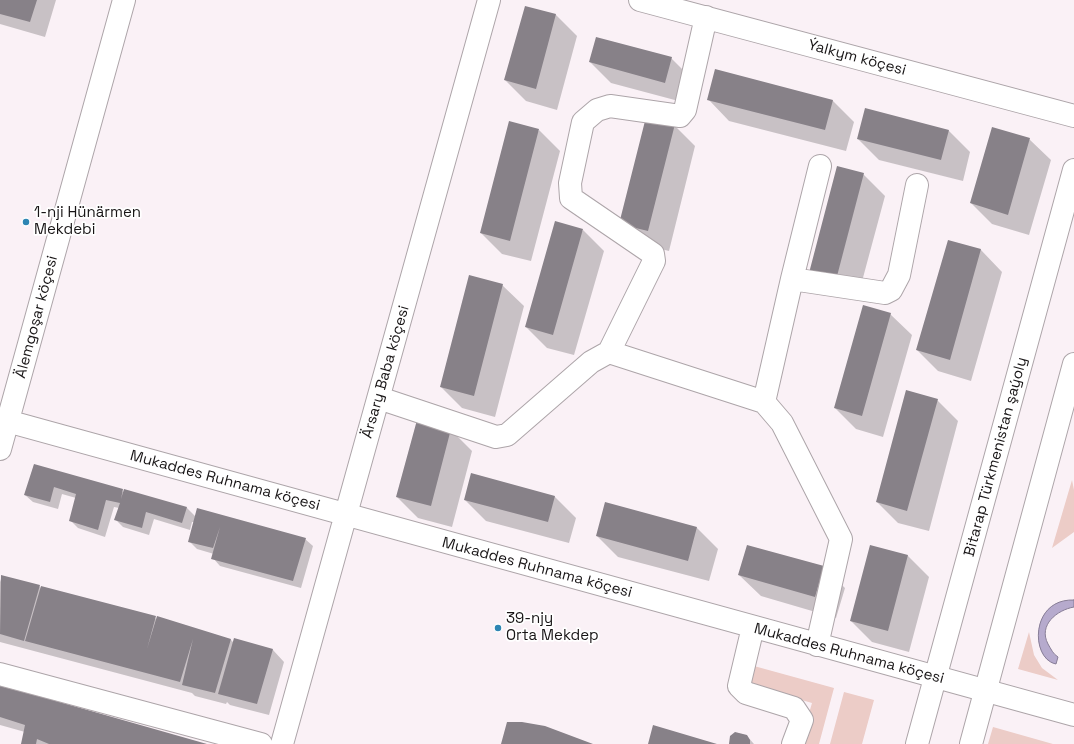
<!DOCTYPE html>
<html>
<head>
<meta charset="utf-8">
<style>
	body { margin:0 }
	canvas { display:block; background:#faf1f6 }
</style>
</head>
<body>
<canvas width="1074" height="744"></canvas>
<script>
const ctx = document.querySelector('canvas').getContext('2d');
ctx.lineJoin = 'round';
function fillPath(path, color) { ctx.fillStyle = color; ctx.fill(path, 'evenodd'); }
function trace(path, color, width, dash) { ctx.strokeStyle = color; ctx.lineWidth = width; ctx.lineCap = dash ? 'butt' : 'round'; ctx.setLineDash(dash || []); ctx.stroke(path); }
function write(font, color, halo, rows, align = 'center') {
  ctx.font = font + ' "Space Grotesk",sans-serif'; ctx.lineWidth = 3.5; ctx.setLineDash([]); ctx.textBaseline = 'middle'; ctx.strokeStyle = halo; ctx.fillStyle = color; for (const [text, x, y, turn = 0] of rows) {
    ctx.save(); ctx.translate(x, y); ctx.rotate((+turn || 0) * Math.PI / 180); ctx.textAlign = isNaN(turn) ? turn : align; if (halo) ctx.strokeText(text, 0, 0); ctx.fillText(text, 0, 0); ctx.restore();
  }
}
fillPath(new Path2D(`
	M1072 480 1074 490V532L1052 548Z
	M1029 632 1034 655 1042 668 1058 680 1018 669Z
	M754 666 834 688 819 744H800L812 703 753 686 749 682Z
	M844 692 874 700 862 744H830Z
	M993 727 1053 744H988Z`), '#ecccc7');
const water = new Path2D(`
	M1074 600V607C1057 610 1038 625 1048 644 1051 649 1053 654 1058 657L1056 664C1030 659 1030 598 1074 600Z`);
fillPath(water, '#b6aacd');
trace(water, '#877d96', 1);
fillPath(new Path2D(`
	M0 0H56L45 37 0 24Z
	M526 7 556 15 577 36 557 110 526 101 505 80Z
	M671 58 692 79 686 103 611 83 590 62Z
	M708 99 833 101 854 122 846 151 729 121Z
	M674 125 695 146 669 251 641 244 620 223Z
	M539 130 560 151 531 261 502 254 481 233Z
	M949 131 970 152 963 181 879 160 858 139Z
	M1029 139 1051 160 1029 235 992 224 971 203Z
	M863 174 885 196 857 300 832 293Z
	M583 230 604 251 574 355 547 348 526 327Z
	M949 241 981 250 1002 272 971 381 938 371 917 350Z
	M502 285 524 306 495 417 462 408 441 387Z
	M890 314 912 335 883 437 856 429 835 408Z
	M937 400 958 421 929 531 898 523 877 502Z
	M451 430 472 451 452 527 418 518 397 497Z
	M34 465 124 492 187 508 196 517 305 539 313 546 301 588 220 566 213 558 214 554 197 549 189 541 194 522H192L190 530 154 519 149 535 123 527 115 519 119 508 114 507 105 537 78 528 70 520 76 498 62 494 58 509 33 502 25 495Z
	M555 497 576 518 569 543 486 521 465 500Z
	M697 528 718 549 709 581 618 557 597 536Z
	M871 546 908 556 929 577 909 652 872 642 851 621Z
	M823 567 845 588 836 618 761 596 739 575Z
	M2 576 39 586 42 589 157 619 158 617 231 640 234 643 273 650 284 662 269 715 230 705 227 702 226 704 195 696 192 693 0 642V582Z
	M0 687 204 744H22L25 732 0 725Z
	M747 736 754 744H730Z`), '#0003');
fillPath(new Path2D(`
	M0 0H37L30 22 0 14Z
	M525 6 556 14 536 89 504 80Z
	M596 37 672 57 665 83 589 62Z
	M715 69 833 100 825 130 707 100Z
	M865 108 949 130 941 160 857 139Z
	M646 117 675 124 648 231 619 224Z
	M509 121 539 129 510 241 480 233Z
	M992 127 1030 138 1008 215 970 203Z
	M837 166 864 173 836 280 809 273Z
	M555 221 583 229 553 335 525 327Z
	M948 240 981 249 950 360 916 350Z
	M469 275 503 284 474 396 440 387Z
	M863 305 891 313 862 416 834 408Z
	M906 390 938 399 907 511 876 502Z
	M417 420 451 429 431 506 396 497Z
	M34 464 123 489 121 499 124 489 187 507 182 523 146 512 142 528 114 520 120 503 106 500 98 530 69 521 76 494 54 487 50 502 24 495Z
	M471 473 555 496 548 522 464 500Z
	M605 502 697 527 688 561 596 536Z
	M197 508 306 538 293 581 211 559 220 527 213 548 188 542Z
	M747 545 824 566 815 597 738 575Z
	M870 545 908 555 888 631 850 621Z
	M1 575 40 585 24 641 0 634Z
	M41 586 156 616 147 649 157 616 231 639 215 693 182 685 193 639 180 682 25 641Z
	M234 638 273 649 257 704 218 694Z
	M0 686 49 699 207 744H49L37 739 36 744H21L25 725 0 717Z
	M507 722H522L545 726 593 744H501Z
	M653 725 717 744H648Z
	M735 732 747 735 750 740V744H729L730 736Z`), '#878188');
const minor = new Path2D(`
	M640 0 1074 116
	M792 279 820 166
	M609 352 764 402 782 423 841 539 817 645
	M379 398 496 437 507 435 591 362 609 352 654 261 653 254 571 198 570 183 583 122 597 110 610 106 680 116 685 110 706 17
	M764 402 792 279 885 293 891 290 899 275 917 185
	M0 419 1074 715
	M0 449 124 0
	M753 627 739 686 746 693 794 708 802 720 793 744
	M0 674 261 744
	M282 744 489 0`);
const major = new Path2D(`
	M917 744 1074 170
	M971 744 1074 364`);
trace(minor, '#ada5a9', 24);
trace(major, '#ada5a9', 24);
trace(minor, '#fff', 22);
trace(major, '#fff', 22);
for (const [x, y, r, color] of [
	[26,222,4,"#2d85b3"],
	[498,628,4,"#2d85b3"]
]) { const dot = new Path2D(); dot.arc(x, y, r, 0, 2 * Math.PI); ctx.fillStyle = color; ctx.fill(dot); trace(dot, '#fff', 1.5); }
write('15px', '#181516', '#fff', [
	["Ýalkym köçesi",857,58,15],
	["Älemgoşar köçesi",37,317,-75],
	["Ärsary Baba köçesi",386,372,-74],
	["Bitarap Türkmenistan şaýoly",996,457,-75],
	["Mukaddes Ruhnama köçesi",225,481,15],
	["Mukaddes Ruhnama köçesi",537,568,15],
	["Mukaddes Ruhnama köçesi",849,654,15]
]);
write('15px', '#181516', '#fff', [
	["1-nji Hünärmen",34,213],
	["Mekdebi",34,230],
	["39-njy",506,619],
	["Orta Mekdep",506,636]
], 'left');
</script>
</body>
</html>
